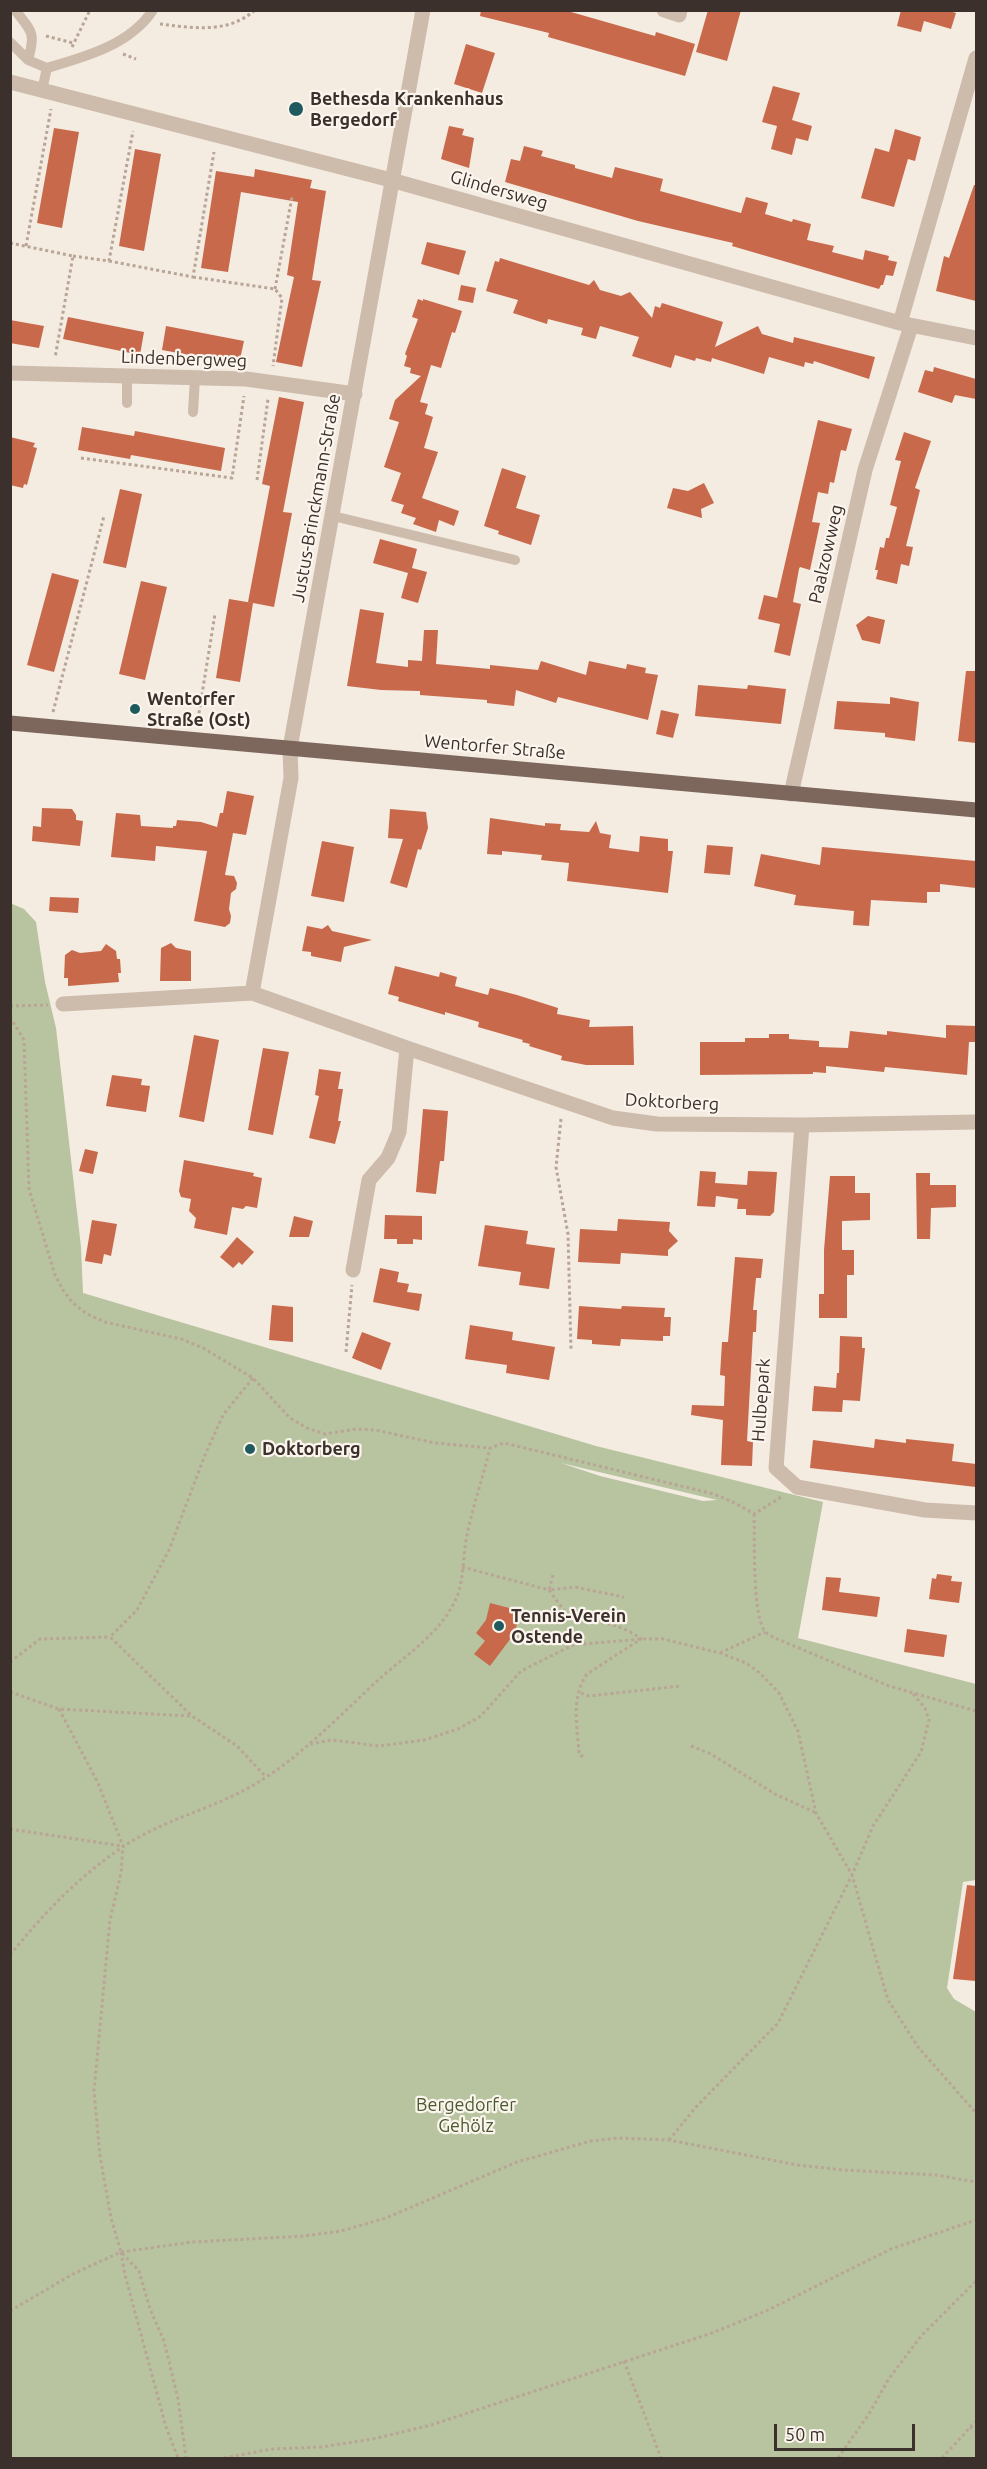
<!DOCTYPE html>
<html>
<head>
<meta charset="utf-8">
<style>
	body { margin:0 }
	#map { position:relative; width:987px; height:2469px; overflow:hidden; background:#f4ebe1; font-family:Ubuntu,sans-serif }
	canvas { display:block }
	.frame { position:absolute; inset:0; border:12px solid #3b302b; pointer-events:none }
	.scale { position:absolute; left:774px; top:2424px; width:141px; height:27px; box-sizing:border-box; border:3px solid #3b302b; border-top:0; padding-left:8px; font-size:18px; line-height:21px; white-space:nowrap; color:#3b302b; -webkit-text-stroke:4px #fbf5ee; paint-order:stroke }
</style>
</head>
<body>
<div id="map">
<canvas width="987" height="2469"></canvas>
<div class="frame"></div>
<div class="scale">50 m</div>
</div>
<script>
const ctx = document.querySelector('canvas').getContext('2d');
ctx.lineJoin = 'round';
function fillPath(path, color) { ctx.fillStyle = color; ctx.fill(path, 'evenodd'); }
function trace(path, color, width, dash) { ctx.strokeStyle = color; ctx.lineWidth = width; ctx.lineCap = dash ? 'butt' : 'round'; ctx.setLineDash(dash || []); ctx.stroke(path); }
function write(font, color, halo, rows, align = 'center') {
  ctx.font = font + ' Ubuntu,sans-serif'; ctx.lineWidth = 4.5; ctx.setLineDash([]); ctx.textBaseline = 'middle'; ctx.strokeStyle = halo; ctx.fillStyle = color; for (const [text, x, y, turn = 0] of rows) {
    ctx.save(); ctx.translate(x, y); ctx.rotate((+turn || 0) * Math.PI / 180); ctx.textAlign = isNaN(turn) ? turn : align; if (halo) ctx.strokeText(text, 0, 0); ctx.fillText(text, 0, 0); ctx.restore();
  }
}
fillPath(new Path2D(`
	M10 903 24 909 36 922 45 982 56 1028 81 1247 83 1293 596 1446 823 1502 798 1638 976 1684V1880L963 1882 947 1988 954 1999 976 2012V2458H11ZM561 1463 717 1500 703 1501 600 1476Z`), '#b8c4a0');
fillPath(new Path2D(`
	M481 10H564L655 36 656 32 695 44 685 76 548 37 549 33 480 16Z
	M708 10H741L727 61 696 52Z
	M901 10H946L956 13 951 29 924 21 921 32 897 26Z
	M466 44 495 53 482 93 454 84Z
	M773 86 800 93 792 120 812 126 808 141 796 138 792 155 771 149 777 126 762 122Z
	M449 126 464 129 462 135 474 138 469 168 441 159Z
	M54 128 79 132 62 228 37 223Z
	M895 129 921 137 915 161 908 159 894 207 861 198 875 148 889 152Z
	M524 146 543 151 541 156 575 165V168L612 178 615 167 663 179 660 191 741 213 746 197 768 203 765 214 792 222 793 219 811 224 807 240 834 246 832 252 863 260 865 250 889 256 888 260 897 262 893 276 886 275 883 285H881L879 289 732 246 733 243 638 221 505 182 511 159 520 161Z
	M135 149 161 154 144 251 119 246Z
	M255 169 312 180 310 188 326 191 312 280 321 281 302 367 276 362 294 277 287 275 298 202 241 192 228 272 201 268 216 171 254 177Z
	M974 185H976V301L936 291 944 256 949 258Z
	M427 242 466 251 459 275 421 264Z
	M500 258 589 285 594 280 600 290 621 296 630 292 652 318 655 306 660 308 662 303 723 322 715 347 758 326 762 334 793 343 794 337 875 357 869 379 814 361 813 364 805 362 804 367 769 357 764 374 712 358 711 362 696 358 695 361 675 355 671 368 632 356 639 337 600 326 596 339 581 335 583 328 548 319 547 324 513 313 518 300 486 291 495 261 499 262Z
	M461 285 476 288 473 303 458 300Z
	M418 299 423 301V299L462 311 455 333 452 332 441 368 431 365 420 402 428 404 425 414 433 417 424 448 438 452 422 498 459 511 454 526 439 520 436 532 413 524 416 518 401 513 404 505 391 501 401 473 384 467 399 422 389 419 395 400 421 376 410 373 411 368 404 366 407 356 405 354 418 319 412 317Z
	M68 317 144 332 140 355 63 339Z
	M10 320 44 326 39 348 10 343Z
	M166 326 244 341 239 364 162 350Z
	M934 367 976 379V399L955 395 952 403 918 392 925 370 933 372Z
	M279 397 304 402 283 512 292 513 274 607 248 602 270 486 262 484Z
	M818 420 852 429 846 451 841 450 834 483 830 482 828 494 818 492 812 522 820 523 810 570 800 567 799 569 793 602 801 604 790 656 774 652 780 624 758 619 764 595 777 598Z
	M82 427 134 436 135 431 225 448 221 471 131 455 130 459 78 450Z
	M904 432 931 441 915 488 920 490 906 546 913 547 909 566 901 564 897 584 876 579 878 570H875L880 547 884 548 886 538H889L897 507 890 505 901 461 895 460Z
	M10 437 35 443 33 447 37 448 27 485 24 484 23 488 10 485Z
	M502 468 526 476 516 508 540 515 531 545 498 534 499 531 484 526Z
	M704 483 714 503 701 509 702 518 667 508 673 488 688 491Z
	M120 489 142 494 126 568 103 563Z
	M380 539 417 549 412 568 427 572 418 603 401 598 408 573 373 563Z
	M52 573 79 580 54 672 27 665Z
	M141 581 167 587 145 680 119 674Z
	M229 599 253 603 240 682 216 678Z
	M360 609 384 613 376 663 408 667V660L422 661 424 630H438L436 664 490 669V665L538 670 541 661 586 675 589 661 626 669 627 664 646 668 645 673 658 675 648 720 558 697 556 703 516 690 514 706 487 703V700L420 695V691L381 690 347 686Z
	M868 616 885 620 880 644 862 640 856 625Z
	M966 671H976V743L958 741Z
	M698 685 747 689 748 685 786 689 781 724 695 716Z
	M890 697 919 702 915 741 885 737V733L834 729 837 701 890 704Z
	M661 710 679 714 673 738 656 734Z
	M227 791 254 796 246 835 233 833 225 875 234 876 237 883 236 889 231 893 229 909 231 916 230 923 225 927 194 921 207 851 156 846 155 861 111 857 116 813 140 815 141 826 173 828V826H176L177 820 201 822 217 827 220 813H223Z
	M42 808 72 809 76 815V820L83 821 80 846 32 841 33 826 41 827Z
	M390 809 426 812 428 828 421 850 418 849 407 888 390 883 403 839 388 838Z
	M490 818 545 826V823L561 824 560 830 589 832 596 821 600 833 611 835 609 848 639 852 640 836 668 839V851H673L668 893 567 881 569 863 541 860 542 855 502 851V855L487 854Z
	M322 841 354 847 344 902 311 896Z
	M707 845 733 847 730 875 704 873Z
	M822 847 976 861V888L940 884V892H927V903L871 900 869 926 853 925 854 911 794 905 796 895 754 886 761 854 820 865Z
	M50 897 79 898 78 913 49 911Z
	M328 925 332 931 372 940 344 947 341 962 311 956V952L302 951 307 926 322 929Z
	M171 943 176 948 191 951V981H160L161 948Z
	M106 944 116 951 117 959H120L121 973H118L119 982 68 986V978H64L65 955 72 950 80 953 101 951Z
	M395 966 439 977 440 972 457 977 455 986 488 995 490 988 517 995 558 1008 557 1014 590 1020 589 1027 633 1026 634 1065H586L561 1060 562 1056 529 1046 530 1044 522 1042 523 1040 478 1027 479 1022 445 1012V1015L398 1001 399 997 388 994Z
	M946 1025 976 1026V1042H969L967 1075 885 1067 884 1072 826 1066V1073L813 1072V1074L700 1075V1042H745V1038H769V1034H789V1039L819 1041V1047L848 1048 850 1031 887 1035V1031L946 1038Z
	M194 1035 219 1040 204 1122 179 1117Z
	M263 1048 289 1052 273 1135 248 1130Z
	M319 1069 341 1072 338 1089H343L338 1121H341L335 1144 309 1138 319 1096 315 1095Z
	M112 1075 142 1079 141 1085 150 1086 146 1112 106 1106Z
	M423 1109 448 1111 444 1161H440L436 1194 416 1192Z
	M85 1149 98 1152 93 1174 79 1171Z
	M184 1160 254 1173 253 1176 262 1178 257 1208 246 1206 243 1209 232 1207 227 1235 194 1228 196 1218 189 1211 191 1199 181 1197 179 1191Z
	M700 1171 716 1172 715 1183 747 1185 748 1171 777 1172 774 1212 770 1216 746 1215V1209H737L738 1199 716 1196 715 1207 697 1206Z
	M916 1173H930V1185H956V1207L931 1208 930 1239H917Z
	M830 1176H855V1193H870V1220L842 1221V1250H854V1275H847V1318H819V1294H824V1250Z
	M385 1215 422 1216V1240L413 1239V1244H397V1239H384Z
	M294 1216 313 1221 309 1237H289Z
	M618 1219 670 1222 669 1231 678 1241 668 1250V1256L621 1253 620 1264 578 1262 580 1229 617 1231Z
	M92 1220 117 1224 111 1256 104 1254 102 1264 85 1261Z
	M485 1225 528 1231 526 1244 555 1248 549 1289 519 1285 521 1272 478 1266Z
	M237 1237 254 1252 242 1265 239 1262 233 1268 220 1257Z
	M735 1257 763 1259 761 1278H756L753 1310H757L756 1332H753L747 1441 753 1442 752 1466 721 1465 723 1420 691 1415 692 1405 724 1406 725 1376 720 1375 722 1342H728Z
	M380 1268 399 1272 397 1282 409 1284 407 1292 422 1294 419 1311 373 1302Z
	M272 1305 293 1307V1342L269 1340Z
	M579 1306 621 1309 622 1306 665 1308 664 1317H671L670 1336H663V1341L621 1339 620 1346 592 1344V1340L577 1339Z
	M470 1325 513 1332 512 1340 555 1347 549 1380 506 1373 507 1365 465 1359Z
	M362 1332 391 1343 381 1370 352 1358Z
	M840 1336 862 1337V1348H865L860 1401 843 1400 842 1412 812 1411 814 1386 836 1388 837 1373H839Z
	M875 1439 906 1443V1439L954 1444 952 1461 976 1464V1487L810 1468 813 1440 874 1448Z
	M937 1574 952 1576 951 1581 962 1582 959 1603 929 1599 932 1578 936 1579Z
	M826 1577 841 1578 839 1592 880 1597 877 1617 822 1610Z
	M490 1603 521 1611 514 1634 490 1666 474 1654 485 1641 476 1633 486 1620Z
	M907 1629 947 1635 944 1657 904 1652Z
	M967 1885 976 1886V1981L953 1979Z`), '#c8694b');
trace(new Path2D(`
	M160 24C193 28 228 34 255 10
	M46 36 73 43
	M72 47 90 10
	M123 54 136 59
	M10 243 73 256 55 358
	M26 246 51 109
	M73 256 109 261 133 131
	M109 261 193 277 214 152
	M193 277 275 289 282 298 273 366
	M275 289 292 197
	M81 458 232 478 244 396
	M257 480 268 399
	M53 712 104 516
	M197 725 215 614
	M10 1006 48 1005
	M10 1017 24 1040 29 1189 55 1275 63 1290 73 1303 87 1314 105 1322 181 1339 203 1348 253 1378 290 1418 307 1428 325 1434 356 1429 375 1430 435 1443 490 1448
	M561 1119 556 1167 568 1234 571 1350
	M346 1352 352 1285
	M253 1378 223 1415 205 1455 169 1550 137 1610 110 1637 192 1716 237 1746 266 1777
	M754 1514C755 1540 752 1610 764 1630 766 1634 771 1636 775 1638L889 1686 976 1711
	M462 1567 549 1590 568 1616C593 1621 621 1623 641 1639L587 1674C571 1697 577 1726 579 1752L581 1756 586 1755
	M553 1575 549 1590 575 1587 624 1597
	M720 1653 765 1632
	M10 1662 40 1639 109 1637
	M10 1692 59 1709 190 1716
	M581 1693 589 1696 680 1686
	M59 1709 98 1783 123 1846 121 1873 110 1920 94 2091 100 2156 111 2218 121 2252 139 2271 150 2309 164 2341 178 2399 186 2458
	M310 1744 332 1740 379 1746 424 1740 458 1729 481 1716 521 1671 573 1645 641 1639H663L720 1653 746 1663 760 1673 779 1693 798 1731 816 1813 852 1875 888 2000 918 2047 976 2113
	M691 1746 711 1754 775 1794 816 1813
	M10 1829 122 1846
	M10 1955C45 1912 78 1877 124 1846 161 1822 200 1812 239 1793 292 1766 333 1722 376 1682 405 1655 443 1633 458 1594 464 1576 463 1554 467 1535 473 1506 483 1477 490 1448L504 1443 714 1494 735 1503 754 1514 783 1496
	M669 2140 696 2107 778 2023 852 1875 873 1826 921 1752 929 1720 925 1708 913 1694
	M121 2252 125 2275 166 2427 178 2458
	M10 2311 73 2274 121 2252 192 2242 304 2236 341 2231 386 2218 517 2162 591 2141 618 2138 669 2140 797 2165 844 2170 936 2175 976 2182
	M624 2361 661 2458
	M970 2427 976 2432
	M224 2458 272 2449 321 2447 373 2439 431 2425 712 2333 766 2311 891 2249 976 2220
	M838 2458 869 2414 888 2380 921 2336 976 2281
	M942 2458 976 2421`), '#b9a596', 3, [3, 3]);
trace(new Path2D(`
	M15 10C32 32 36 32 28 60
	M10 42 28 60 47 68
	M42 90 47 68C85 57 130 45 153 10
	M127 403V377
	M193 412 195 378
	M333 516 515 560`), '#cdbbac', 10);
trace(new Path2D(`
	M664 10 679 15 680 10
	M10 82 391 180 900 323 976 338
	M900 323 976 58
	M10 373 246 379 355 394
	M791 794 865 470 911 326
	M252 993 291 778 290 748 423 10
	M63 1004 252 993 407 1048 613 1118 657 1124 802 1125 976 1122
	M802 1125 776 1468 797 1487 925 1510 976 1513
	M353 1270 369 1180 388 1158 399 1132 407 1048`), '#cdbbac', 15);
trace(new Path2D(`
	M10 723 976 810`), '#7d675c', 15);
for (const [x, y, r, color] of [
	[296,109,8,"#1f5a5e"],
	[135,709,6,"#1f5a5e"],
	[250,1449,6,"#1f5a5e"],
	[499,1626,6,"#1f5a5e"]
]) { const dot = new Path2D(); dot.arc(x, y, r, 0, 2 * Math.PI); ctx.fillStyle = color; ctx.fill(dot); trace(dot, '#fbf5ee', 2); }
write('bold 18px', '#3b302b', '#fbf5ee', [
	["Bethesda Krankenhaus",310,99],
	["Bergedorf",310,120],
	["Wentorfer",147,699],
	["Straße (Ost)",147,720],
	["Doktorberg",262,1449],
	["Tennis-Verein",511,1616],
	["Ostende",511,1637]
], 'left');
write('18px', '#3b302b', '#fbf5ee', [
	["Glindersweg",499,190,16],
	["Lindenbergweg",184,359,2],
	["Justus-Brinckmann-Straße",316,498,-80],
	["Paalzowweg",826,554,-77],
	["Wentorfer Straße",495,747,5],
	["Doktorberg",672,1102,3],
	["Hulbepark",761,1400,-86]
]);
write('18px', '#4a5a2e', '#fbf5ee', [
	["Bergedorfer",466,2105],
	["Gehölz",466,2126]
]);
</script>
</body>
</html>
